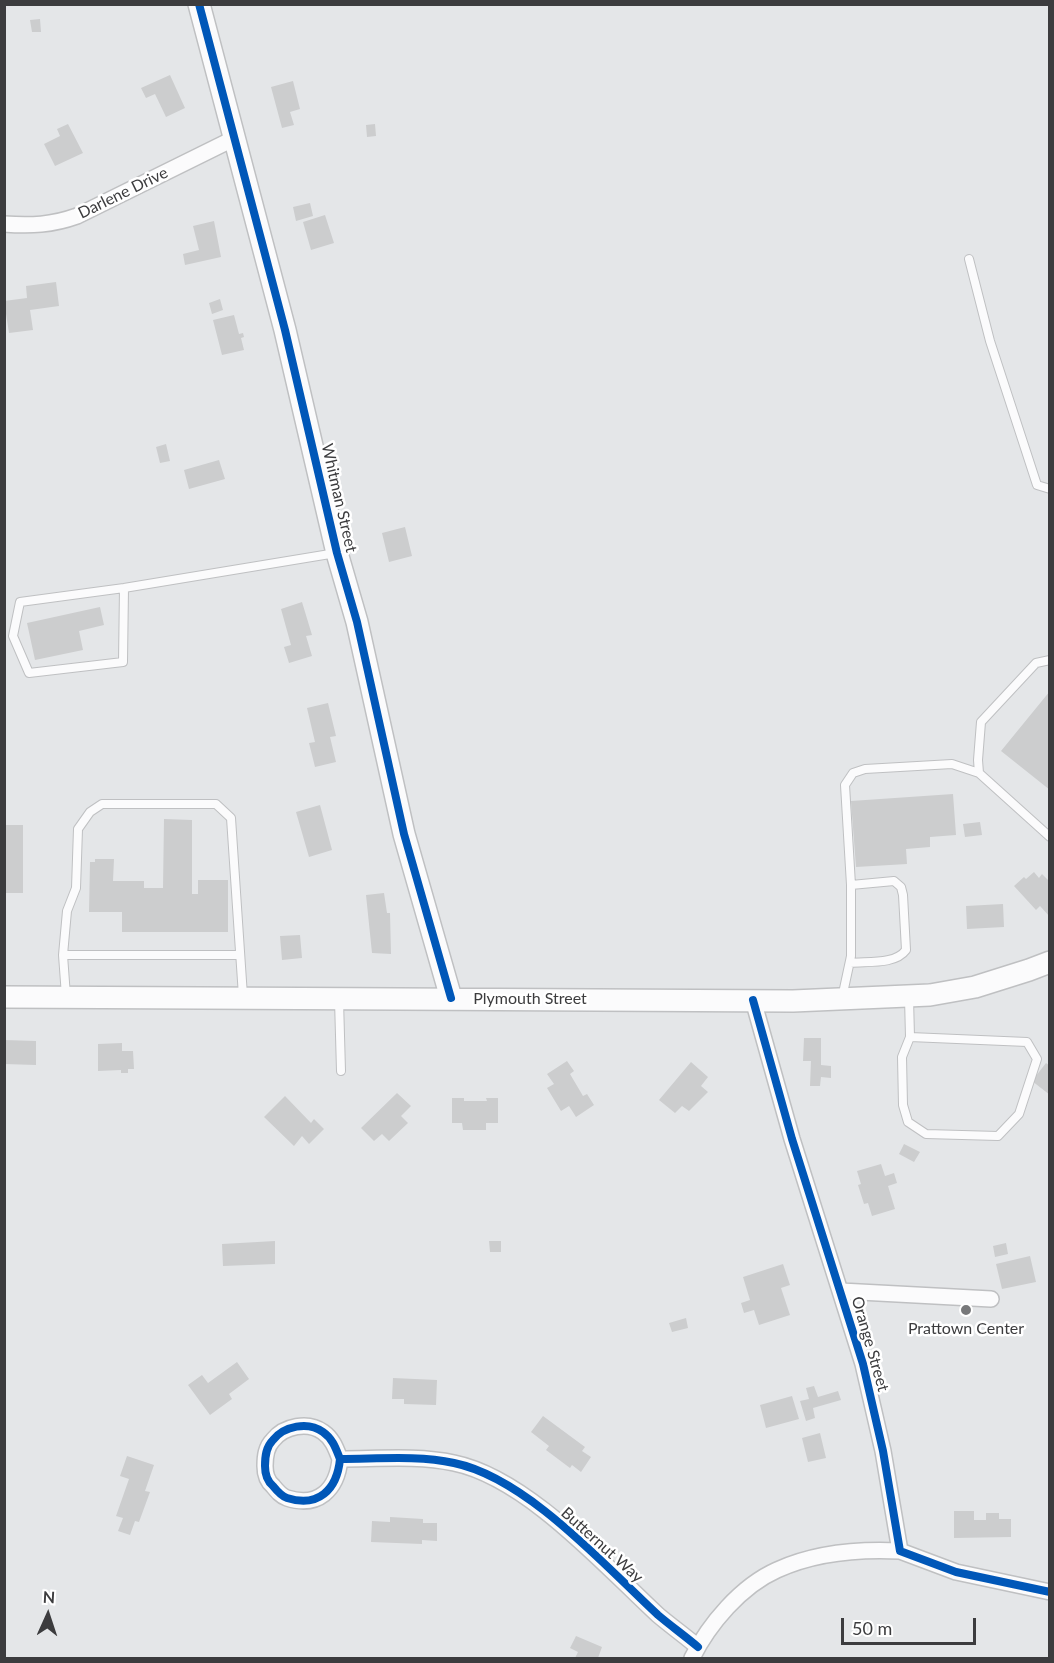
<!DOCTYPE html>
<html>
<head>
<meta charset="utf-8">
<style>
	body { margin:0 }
	#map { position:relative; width:1054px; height:1663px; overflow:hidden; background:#e4e6e8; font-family:Lato,sans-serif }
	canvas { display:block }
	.frame { position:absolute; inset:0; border:6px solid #3c3c3e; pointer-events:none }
	.north { position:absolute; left:18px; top:1585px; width:60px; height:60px; -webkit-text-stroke:4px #fff; paint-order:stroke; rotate:3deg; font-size:16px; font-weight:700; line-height:24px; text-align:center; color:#3c3c3e }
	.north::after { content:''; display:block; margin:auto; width:21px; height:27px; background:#3c3c3e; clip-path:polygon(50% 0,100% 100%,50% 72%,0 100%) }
	.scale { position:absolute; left:841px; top:1618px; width:135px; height:27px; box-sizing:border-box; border:3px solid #3c3c3e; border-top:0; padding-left:8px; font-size:18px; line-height:21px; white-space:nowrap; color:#3c3c3e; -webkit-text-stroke:4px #fff; paint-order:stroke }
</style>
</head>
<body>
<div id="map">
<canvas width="1054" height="1663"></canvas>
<div class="frame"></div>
<div class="north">N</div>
<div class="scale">50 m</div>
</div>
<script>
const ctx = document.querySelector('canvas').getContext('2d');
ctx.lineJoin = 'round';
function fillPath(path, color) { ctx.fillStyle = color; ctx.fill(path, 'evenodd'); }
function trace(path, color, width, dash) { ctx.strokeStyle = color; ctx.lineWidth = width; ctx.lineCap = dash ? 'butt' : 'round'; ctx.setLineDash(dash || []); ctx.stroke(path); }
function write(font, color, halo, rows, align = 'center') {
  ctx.font = font + ' Lato,sans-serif'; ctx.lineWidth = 5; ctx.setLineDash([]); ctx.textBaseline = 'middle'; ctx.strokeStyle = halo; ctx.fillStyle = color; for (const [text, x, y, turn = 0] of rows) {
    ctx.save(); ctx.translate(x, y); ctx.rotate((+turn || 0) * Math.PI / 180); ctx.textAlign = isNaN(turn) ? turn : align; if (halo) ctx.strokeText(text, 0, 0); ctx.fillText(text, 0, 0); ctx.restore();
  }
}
fillPath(new Path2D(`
	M40 19 41 32H32L30 20Z
	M170 75 185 108 166 117 155 94 146 98 141 88Z
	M293 81 300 109 290 112 294 125 282 128 271 87Z
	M68 124 83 153 55 166 44 144 60 136 57 129Z
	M375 124 376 136 367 137 366 125Z
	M310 203 313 216 296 221 293 207Z
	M325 215 334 243 311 250 303 222Z
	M214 221 221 257 185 265 183 254 199 250 193 226Z
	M56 282 59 306 30 310 33 330 9 333 4 301 27 298 26 286Z
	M220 299 223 310 212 314 209 303Z
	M234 315 239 334 243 333 244 337 241 338 244 350 222 355 213 320Z
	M166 444 170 461 160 463 156 447Z
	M219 460 225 479 189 489 184 470Z
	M405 527 412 556 389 562 382 533Z
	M302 602 312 635 306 636 312 656 289 663 284 647 291 645 281 609Z
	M100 607 104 625 79 631 83 650 35 660 27 623Z
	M1050 691V790L1001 751Z
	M328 703 336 736 330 737 336 762 315 767 309 743 315 742 307 708Z
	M953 794 956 835 930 837V847L906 849 907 864 856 867 851 801Z
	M320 805 332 850 309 857 296 812Z
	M164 819 192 820V894H198V880H228V932H122V912H89L90 862H95V859H114L113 881H144V888H163Z
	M980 822 982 835 965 837 963 824Z
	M4 825H23V893H4Z
	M1034 872 1039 878 1042 874 1050 882V917L1040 906 1036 910 1014 886 1024 877 1026 879Z
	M384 893 387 913H390L391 954 372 953 366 895Z
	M1003 904 1004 927 967 929 966 906Z
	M300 935 302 958 282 960 280 936Z
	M804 1038H821V1065L831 1066V1078L821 1077 820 1086H810L811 1061H803Z
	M4 1040 36 1041V1065L4 1064Z
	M122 1043V1051H133L134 1069H128V1073H121V1070L98 1071V1044Z
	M567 1061 574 1071 570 1074 583 1096 587 1094 594 1105 576 1117 569 1106 561 1111 547 1088 554 1084 547 1074Z
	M691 1062 708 1077 701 1086 708 1092 689 1111 682 1106 675 1113 659 1100Z
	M1046 1063 1050 1066V1095L1032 1081Z
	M397 1093 411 1106 401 1116 408 1123 389 1141 382 1134 374 1141 361 1128Z
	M285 1096 311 1123 314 1119 324 1129 309 1144 302 1136 294 1146 264 1117Z
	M452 1098H464V1101H487L486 1098H498V1123H486V1130H463L462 1123H452Z
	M904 1144 920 1152 914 1162 899 1154Z
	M881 1164 885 1176 894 1173 897 1183 888 1186 895 1209 872 1216 868 1203 864 1204 858 1185 861 1184 857 1171Z
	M275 1241V1264L223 1266 222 1244Z
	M489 1241H501V1252H490Z
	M1006 1243 1008 1254 995 1257 993 1246Z
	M1030 1256 1036 1282 1002 1289 996 1264Z
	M783 1264 790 1285 781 1288 790 1315 759 1325 754 1310 744 1313 741 1303 750 1300 743 1277Z
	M686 1318 688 1328 672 1332 669 1323Z
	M237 1362 249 1379 229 1394 232 1399 210 1415 188 1385 202 1375 208 1383Z
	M393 1378 437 1380 436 1405 404 1404V1399H392Z
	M814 1386 818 1397 838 1391 841 1400 813 1408 815 1418 806 1421 800 1401 809 1399 806 1388Z
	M792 1396 799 1419 766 1428 760 1405Z
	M543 1416 585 1447 582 1451 591 1457 581 1472 572 1465 570 1468 546 1450 549 1446 531 1432Z
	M820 1433 826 1458 808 1462 802 1438Z
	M127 1456 154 1465 145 1491 150 1492 139 1522 135 1521 130 1535 118 1531 123 1518 116 1516 129 1479 120 1476Z
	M954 1511H974V1520H986V1513H999V1519H1011V1537L954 1538Z
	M390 1517 423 1519V1523H437V1541L422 1540V1544L371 1542 372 1521 390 1522Z
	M576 1636 602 1647 598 1658H575L578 1652 570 1648Z`), '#cccdce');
const lane = new Path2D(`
	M969 259 990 341 1037 485 1050 489
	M124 588 123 662 29 673 13 636 20 602 124 588 336 553
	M979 773 978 760 981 722 1036 663 1050 660
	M851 885 845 785 853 773 865 769 952 764 979 773 1050 837
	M63 955H240
	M66 996 63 955 67 911 76 888 78 829 90 812 102 804H216L231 818 243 996
	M842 998 851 956V885L894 881 901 887 903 895 906 950C895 965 867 961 850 963
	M909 998 910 1037 1027 1042 1037 1059 1019 1114 998 1136 926 1134 908 1122 903 1105 902 1057 910 1037
	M339 1000 341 1071`);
const street = new Path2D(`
	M4 224C31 226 52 225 77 216L235 138
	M753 1000 792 1139 863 1364 883 1451 900 1551 956 1572 1050 1592
	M841 1291 991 1299
	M340 1459C337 1490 318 1508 287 1498 281 1496 277 1491 273 1486 267 1481 265 1474 265 1466 265 1456 266 1447 273 1440 284 1426 308 1421 323 1432 333 1439 336 1449 340 1459 377 1459 418 1455 454 1463 527 1478 605 1566 658 1615 671 1626 685 1636 698 1647
	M692 1658C709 1624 741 1586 777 1570 814 1553 860 1549 900 1551`);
const secondary = new Path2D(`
	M199 4 285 330 337 553 357 622 404 834 451 998
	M4 997 793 1001 930 995 975 987 1029 970 1050 962`);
trace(lane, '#bfc0c2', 10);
trace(street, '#bfc0c2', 18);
trace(secondary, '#bfc0c2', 24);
trace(lane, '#fbfbfc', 8);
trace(street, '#fbfbfc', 15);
trace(secondary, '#fbfbfc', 21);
trace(new Path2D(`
	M199 4 285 330 337 553 357 622 404 834 451 998
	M753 1000 792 1139 863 1364 883 1451 900 1551 956 1572 1050 1592
	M340 1459C337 1490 318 1508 287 1498 281 1496 277 1491 273 1486 267 1481 265 1474 265 1466 265 1456 266 1447 273 1440 284 1426 308 1421 323 1432 333 1439 336 1449 340 1459 377 1459 418 1455 454 1463 527 1478 605 1566 658 1615 671 1626 685 1636 698 1647`), '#0057b8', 8);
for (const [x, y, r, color] of [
	[966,1310,6,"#77787a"]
]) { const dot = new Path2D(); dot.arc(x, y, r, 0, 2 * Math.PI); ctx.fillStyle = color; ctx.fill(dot); trace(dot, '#fff', 2); }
write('16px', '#3c3c3e', '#fff', [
	["Darlene Drive",123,193,-26],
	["Whitman Street",339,498,77],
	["Plymouth Street",530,999],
	["Orange Street",870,1344,74],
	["Butternut Way",602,1545,42]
]);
write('16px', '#3c3c3e', '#fff', [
	["Prattown Center",966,1329]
]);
</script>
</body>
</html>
